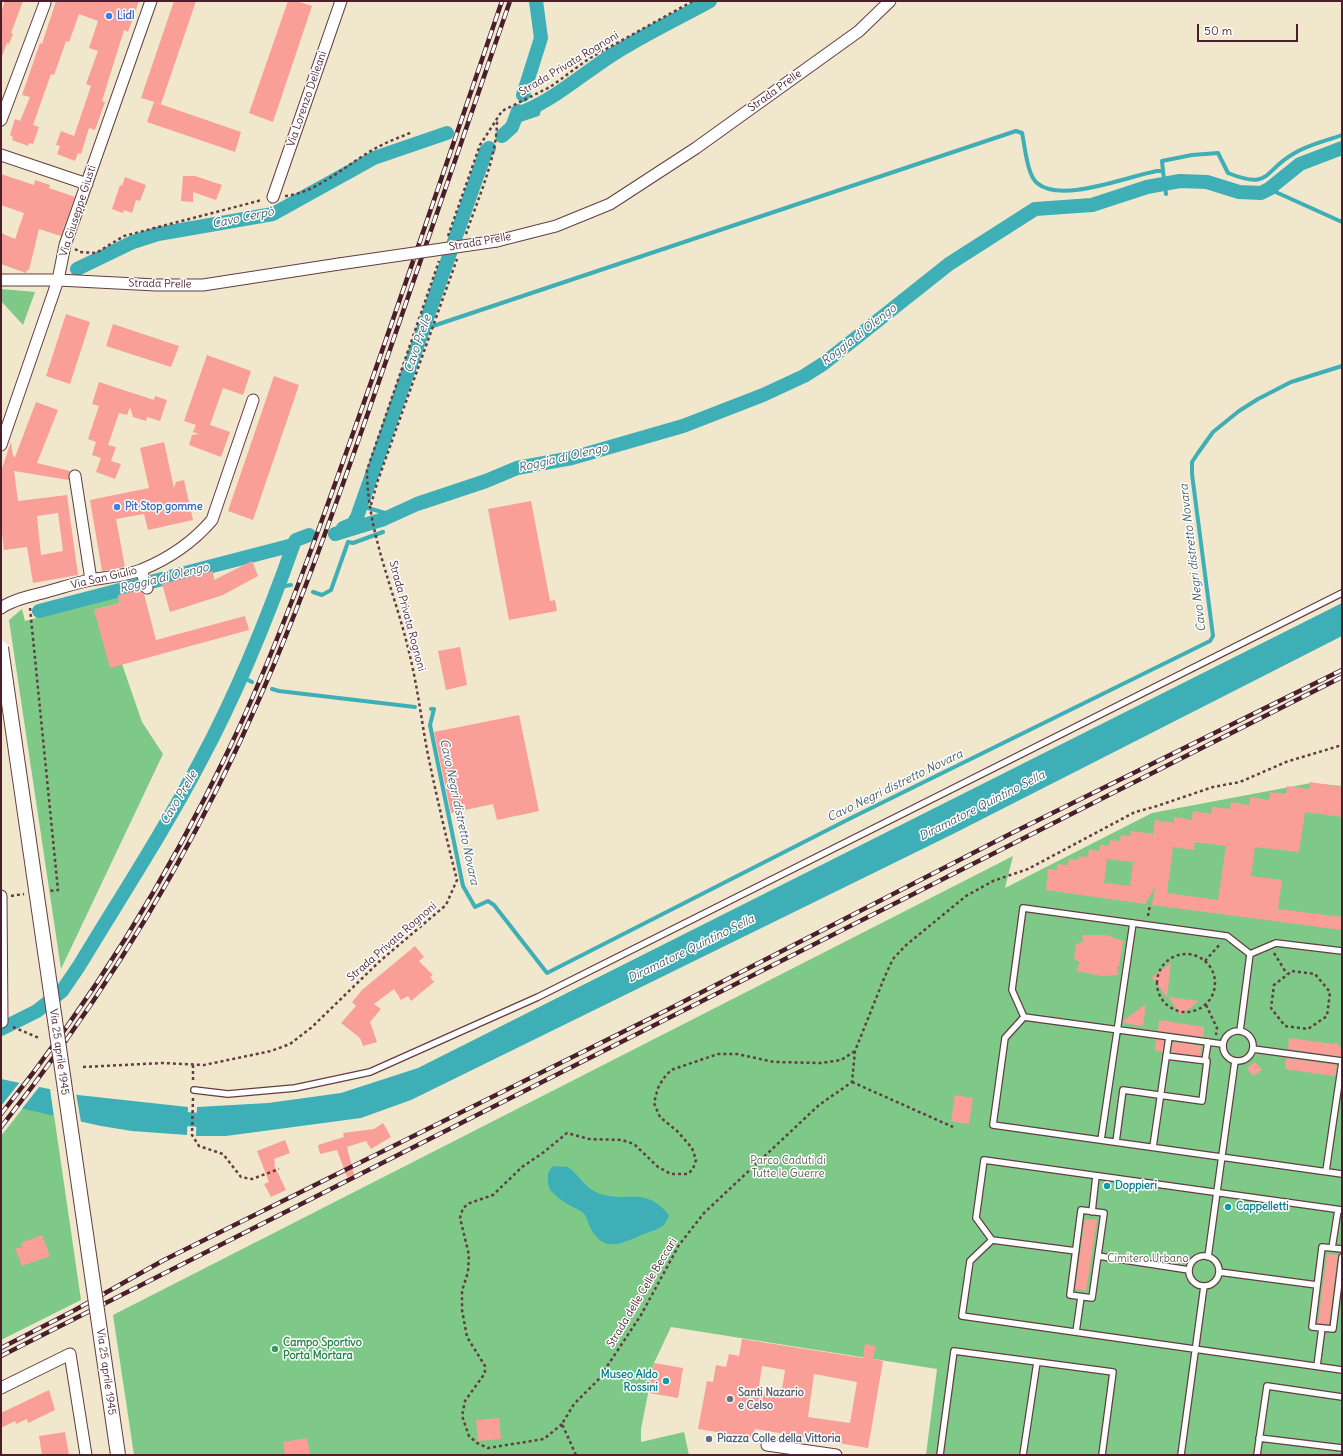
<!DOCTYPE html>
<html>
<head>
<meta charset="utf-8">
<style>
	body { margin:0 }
	#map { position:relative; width:1343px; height:1456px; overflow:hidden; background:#f0e7cc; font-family:Delius,sans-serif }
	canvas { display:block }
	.frame { position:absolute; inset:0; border:2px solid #4a1f2b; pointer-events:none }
	.scale { position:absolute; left:1197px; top:24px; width:101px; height:18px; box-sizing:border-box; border:2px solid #4a1f2b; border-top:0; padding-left:5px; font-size:12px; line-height:14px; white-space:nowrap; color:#4a1f2b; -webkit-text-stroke:3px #fff; paint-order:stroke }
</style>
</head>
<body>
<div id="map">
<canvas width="1343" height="1456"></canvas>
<div class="frame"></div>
<div class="scale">50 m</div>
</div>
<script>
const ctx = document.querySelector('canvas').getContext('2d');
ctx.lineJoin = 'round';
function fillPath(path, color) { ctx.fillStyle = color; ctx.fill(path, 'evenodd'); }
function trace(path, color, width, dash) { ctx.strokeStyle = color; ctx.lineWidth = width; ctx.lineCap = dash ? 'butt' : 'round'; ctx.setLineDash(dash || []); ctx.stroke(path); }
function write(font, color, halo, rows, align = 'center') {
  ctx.font = font + ' Delius,sans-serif'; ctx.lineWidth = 3; ctx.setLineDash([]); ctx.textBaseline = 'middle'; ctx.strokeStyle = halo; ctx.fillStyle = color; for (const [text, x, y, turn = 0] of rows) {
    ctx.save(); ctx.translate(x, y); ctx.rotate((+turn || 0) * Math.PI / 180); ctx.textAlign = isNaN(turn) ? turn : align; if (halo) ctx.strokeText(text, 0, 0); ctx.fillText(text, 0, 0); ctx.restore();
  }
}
fillPath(new Path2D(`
	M1 289 35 292 23 325 1 301Z
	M118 595 120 603 94 610 122 664 142 722 163 754 61 969 9 620 22 609 25 621Z
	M1311 783 1342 786V1455H926L937 1369 671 1327 654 1363 641 1429V1442L684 1432 689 1455H134L113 1315 1013 856 1005 888 1152 813Z
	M23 1108 54 1115 81 1300 1 1340V1136Z`), '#7ec987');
fillPath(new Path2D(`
	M1342 603V636L951 835 411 1100 361 1118 226 1136H196L197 1107 268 1103 341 1093 418 1068Z
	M1 1079 78 1095 188 1107 187 1135 132 1131 101 1126 1 1104Z
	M553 1166 568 1167C578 1174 586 1189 598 1193 626 1204 645 1185 669 1215 666 1227 658 1229 647 1233 627 1240 607 1255 593 1232 589 1227 588 1220 585 1215 581 1210 575 1208 569 1205 562 1201 556 1196 550 1190 547 1180 546 1173 553 1166Z`), '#3eafb6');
fillPath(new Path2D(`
	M20 1082 40 1086 21 1110 1 1106Z
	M50 1089 76 1093 81 1122 54 1117Z`), '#f0e7cc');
trace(new Path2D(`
	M514 122 538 114 541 104
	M1163 171 1162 161 1192 155 1218 153 1228 173C1271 190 1262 172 1293 154 1307 145 1326 141 1342 135
	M1269 189 1342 222
	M424 329 1016 131 1022 133C1025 146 1027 175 1037 183 1061 204 1128 176 1157 171H1163L1166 194
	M361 506 392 515
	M278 587 291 585
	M313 592 322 595 331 590 348 542 353 543 383 532
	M242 677 252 682
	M272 689 279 691 415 707
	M431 709H434L430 725 463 886 475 907 488 901 494 905 547 973 851 818 1210 641 1213 636 1192 474V462L1198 453 1213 432 1239 411 1258 399 1291 382 1342 366`), '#3eafb6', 4);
trace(new Path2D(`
	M523 95 541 38 536 1
	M525 111C556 98 584 73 612 55 643 35 677 19 710 1
	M502 136 512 127 518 111
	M77 269 133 242 158 234 273 214 374 158 447 133
	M343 528 353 524 357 517 486 151 489 148
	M335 534 384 519 417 504 486 481 517 468 572 458 683 426 763 395 804 376 823 364 949 264 1035 209 1092 205 1147 187 1180 181 1207 182 1239 192 1261 193 1269 189 1300 164 1342 148
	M39 611 289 546
	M1 1029 37 1011 62 991 79 966C120 898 164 831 201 760 238 691 268 617 294 543L296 540 309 535
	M169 1118 216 1121`), '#3eafb6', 14);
fillPath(new Path2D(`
	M5 1H23L11 33 13 34 9 44 7 43 2 56 1 12Z
	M56 1H139L128 32 124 30 102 101 105 102 95 130 89 128 81 154 78 153 75 161 57 154 60 146 56 145 61 131 74 136 91 86 86 84 98 51 89 48 98 21 79 14 69 42 66 41 54 75 51 74 33 125 39 127 33 144 29 143 28 146 12 140 13 137 10 135 15 119 20 121 30 97 22 95 40 43 42 44Z
	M174 1H196L161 104 141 98Z
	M288 1H296L312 6 273 122 249 113Z
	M154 102 241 132 235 152 147 122Z
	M1 174 34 185 35 180 50 185 49 188 75 197 61 236 39 229 29 270H27L26 273 1 264V233L15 239 24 213 1 205Z
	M183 176H195L222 185 216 200 193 192V202L181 201Z
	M125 177 146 185 140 201 136 200 132 213 124 210 123 213 112 209 120 185 122 186Z
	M66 314 90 322 70 384 46 376Z
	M113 324 179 346 171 367 106 346Z
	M207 355 251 371 243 395 223 388 210 425 230 432 221 457 189 445 192 435 199 434 193 432 196 425 184 421Z
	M274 376 299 385 253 520 228 511Z
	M99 382 154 400 155 396 167 400 160 421 147 417 146 421 133 417 130 407 127 415 119 413 108 445 116 447 111 461 121 464 115 479 96 472 101 458 92 455 96 442 88 439 99 406 92 404Z
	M36 402 58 410 37 463 70 471 69 480 14 471 18 501 67 495 78 575 33 583 27 547 4 550 1 525V471L11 442 13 456 15 457ZM58 513 63 551 41 555 37 516Z
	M164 442 174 488 176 482 184 480 193 520 148 530 144 514 116 519 125 567 102 571 90 500 149 488 140 448Z
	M531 501 550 601 555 600 557 611 509 620 488 509Z
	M252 561 258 576 223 595 170 612 162 584 213 571 214 580Z
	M140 590 144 594 156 640 245 616 249 630 110 668 94 610 120 603 118 595Z
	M460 647 467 685 446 690 438 651Z
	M519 715 539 811 497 820 493 804 451 813 434 732Z
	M1310 782 1342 787V817L1305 812 1299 852 1255 847 1251 876 1282 880 1278 909 1342 917V930L1152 905 1155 887 1145 904 1046 890 1048 869 1057 870V864L1068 865 1069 859 1078 860 1079 856 1088 857 1089 849 1099 851 1100 845 1109 846 1110 840 1120 841 1121 835 1130 836 1131 831 1153 834 1155 820 1174 823V817L1192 820 1193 811 1211 814 1212 807 1230 809 1231 802 1249 805 1250 797 1269 800 1270 792 1286 794 1287 786 1309 789ZM1195 842 1226 846 1218 900 1167 893 1173 847 1194 850ZM1107 859 1133 862 1130 886 1104 883Z
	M1082 935H1106L1123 941 1119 966 1117 967 1118 975 1102 976 1076 971 1080 962 1074 959 1076 944 1083 942Z
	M415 946 424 957 419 961 433 975 430 977 434 982 411 1001 408 996 401 1000 394 989 374 1004 381 1009 370 1022 377 1042 363 1046 360 1038 341 1023 356 1006 352 1002 362 990Z
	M1171 963 1167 997 1152 977Z
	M1168 997 1199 1001 1181 1015Z
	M1146 1004 1143 1026 1123 1023V1021Z
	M1159 1020 1204 1027 1203 1037 1158 1031Z
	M1289 1038 1332 1044 1336 1042 1342 1050V1057L1288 1049Z
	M1156 1039 1164 1040 1163 1052 1155 1051Z
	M1173 1042 1202 1046 1200 1056 1171 1052Z
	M1286 1058 1337 1065 1336 1074 1333 1076 1285 1069Z
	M1255 1062 1262 1070 1253 1076 1247 1068Z
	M955 1095 973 1098 969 1124 951 1121Z
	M383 1123 391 1137 371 1149 366 1141 347 1147 354 1175 347 1177 337 1150 320 1154 318 1145 344 1137 343 1133 374 1129Z
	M285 1140 290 1153 274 1159 275 1164 274 1165 286 1190 271 1197 264 1184 269 1182 257 1151Z
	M1085 1219 1097 1220 1086 1291 1075 1289Z
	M42 1235 50 1256 22 1266 15 1248H23L21 1243Z
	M1327 1254 1338 1255 1329 1324 1318 1323Z
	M742 1339 863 1358 865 1344 876 1346 873 1359 883 1361 868 1448 755 1429 754 1438 698 1429 707 1381 713 1382 716 1365 726 1367 729 1354 739 1356ZM762 1366 785 1370 781 1396 758 1393ZM814 1374 857 1382 850 1423 808 1417Z
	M654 1363 683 1368 678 1398 649 1393Z
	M49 1390 55 1410 28 1423 27 1419 16 1424 15 1421 1 1428V1413Z
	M499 1418 501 1439 478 1441 476 1420Z
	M65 1432 69 1455H42L39 1436Z
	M307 1438 310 1454 285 1455 283 1442Z`), '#fa9f98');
const service = new Path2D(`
	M1250 954 1227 936 1023 908 1012 990 1024 1017 1005 1038 993 1125 1342 1174
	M1250 954 1276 943 1342 951
	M1024 1017 1222 1044
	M1223 1046a15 15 0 1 1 30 0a15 15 0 1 1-30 0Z
	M1240 1031 1250 954
	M1253 1049 1342 1061
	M1205 1061 1208 1042
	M194 1090 228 1094 295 1088 370 1072 538 997 1342 593
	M1101 1140 1133 923
	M1116 1142 1123 1090 1202 1101 1207 1061 1166 1056
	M1153 1147 1169 1037
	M1326 1171 1342 1062
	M1081 1210 1104 1213 1092 1298 1070 1295Z
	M1342 1210 984 1160 976 1218 992 1240 970 1261 962 1316 1342 1370
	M1092 1212 1096 1176
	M992 1240 1076 1251
	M1332 1248 1338 1210
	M1342 1249 1322 1247 1312 1327 1333 1329 1342 1257
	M1098 1256 1189 1270
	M1189 1271a15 15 0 1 1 30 0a15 15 0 1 1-30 0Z
	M1208 1257 1235 1061
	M1219 1272 1317 1285
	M1076 1332 1081 1297
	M1317 1366 1322 1328
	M1259 1438 1342 1448
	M940 1455 954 1351 1113 1372 1102 1455
	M1023 1455 1037 1362
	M1181 1455 1204 1286
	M1257 1455 1267 1386 1342 1397`);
const minor = new Path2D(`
	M1 120 45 3
	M1 155 87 184
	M273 197 341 1
	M497 241 556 226 610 204 696 148 859 31 890 1
	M1 280H58L156 285H203L339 264
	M1 445 58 280 65 245 151 1
	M75 476 91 580
	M141 570 147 588
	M1 608C13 599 32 596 46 592 61 588 76 583 90 580 107 577 125 576 141 570 168 559 194 541 212 520L253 400
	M1 896 2 1022
	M1 1388 70 1354 86 1455
	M767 1445 836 1455`);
trace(service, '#633d43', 8);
trace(minor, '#633d43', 13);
trace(new Path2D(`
	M285 196C318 193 349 162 378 147 389 141 401 137 412 132
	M466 234C478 198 498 156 497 118
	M448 236 480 145 502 111 550 87 590 58 693 1
	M75 249 80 252 96 253 124 236 262 200
	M371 505 377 483 457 259
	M30 608 58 890 49 891
	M11 896 24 894
	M1148 916 1150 904
	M1274 953 1287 974
	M1157 983a29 29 0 1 1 58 0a29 29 0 1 1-58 0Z
	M1205 961 1221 943
	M1292 971 1315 974 1330 992 1327 1016 1308 1029 1285 1026 1271 1008 1274 985Z
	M1206 1005 1217 1028 1216 1035
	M13 1027 39 1038
	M193 1065V1083
	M83 1067 163 1063 204 1065 271 1051 290 1044 312 1027 380 961 446 905 457 880C446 837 436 794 427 750 421 717 417 684 409 652 395 592 367 532 367 470L439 261
	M852 1082 953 1127
	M193 1098 192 1135 199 1146 223 1154 241 1177 252 1179 279 1169
	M562 1424 544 1439 488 1448 477 1443 469 1436 462 1416 465 1401 485 1373V1366L467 1337 462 1310V1291L468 1272 469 1255 460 1218 463 1208 470 1203 493 1195 522 1167 544 1152 567 1133 589 1139 622 1140 634 1144 658 1167 671 1174H688L693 1169 696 1160 692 1148 677 1131 660 1117 654 1103 658 1088 663 1079 671 1070 718 1054H737L774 1062 821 1063 841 1060 855 1051
	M576 1455 562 1424 574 1404 598 1380 641 1315 679 1245 704 1213 819 1105 852 1082 855 1051 885 976 893 959 905 946 966 896 993 881 1028 869 1135 812 1154 807 1213 787 1240 782 1286 762 1342 745`), '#633d43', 2.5, [3, 3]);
trace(service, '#fff', 5.5);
trace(minor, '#fff', 11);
const rail = new Path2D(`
	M1 1114C91 1002 167 879 229 749 277 648 314 543 351 439 403 293 452 147 502 1
	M1 1127C85 1021 159 906 219 785 287 649 336 505 386 361 427 241 469 121 510 1
	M1 1348 75 1310 164 1260 667 1010 1012 833 1342 670
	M1 1356 1342 677`);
trace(rail, '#4a1f2b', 4.5);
trace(rail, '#fff', 3, [9]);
const minorBridge = new Path2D(`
	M339 264 497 241`);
const tertiaryBridge = new Path2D(`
	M1 648 118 1455`);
trace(minorBridge, '#633d43', 13, []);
trace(tertiaryBridge, '#633d43', 16, []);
trace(minorBridge, '#fff', 11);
trace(tertiaryBridge, '#fff', 14);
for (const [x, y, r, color] of [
	[109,16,4,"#3f7fe0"],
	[117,507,4,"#3f7fe0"],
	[1107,1186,4,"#0f9aa8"],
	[1228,1207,4,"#0f9aa8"],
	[275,1349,4,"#2e9e5b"],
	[666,1381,4,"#0f9aa8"],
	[730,1399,4,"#6b7280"],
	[709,1439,4,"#5c6f8a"]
]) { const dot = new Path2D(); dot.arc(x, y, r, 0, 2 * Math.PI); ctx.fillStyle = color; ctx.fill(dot); trace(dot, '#fff', 1.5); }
write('bold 11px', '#366cbe', '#fff', [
	["Lidl",117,16],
	["Pit Stop gomme",125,507]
], 'left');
write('11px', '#4a1f2b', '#fff', [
	["Strada Privata Rognoni",569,64,-31],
	["Strada Prelle",775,91,-36],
	["Via Lorenzo Delleani",307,99,-71],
	["Via Giuseppe Giusti",78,211,-72],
	["Strada Prelle",480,242,-10],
	["Strada Prelle",160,284,1],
	["Via San Giulio",104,578,-13],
	["Strada Privata Rognoni",407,616,75],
	["Strada Privata Rognoni",392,942,-41],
	["Via 25 aprile 1945",59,1052,82],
	["Strada delle Celle Beccari",642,1293,-59],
	["Via 25 aprile 1945",106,1372,82]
]);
write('11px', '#5c5a4b', '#fff', [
	["Parco Caduti di",788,1161],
	["Tutte le Guerre",788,1174],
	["Cimitero Urbano",1148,1259]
]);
write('bold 11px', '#0d838f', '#fff', [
	["Doppieri",1115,1186],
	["Cappelletti",1236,1207],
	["Museo Aldo",658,1375,"right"],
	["Rossini",658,1388,"right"]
], 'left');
write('bold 11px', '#27864d', '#fff', [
	["Campo Sportivo",283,1343],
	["Porta Mortara",283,1356]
], 'left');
write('bold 11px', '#5b616d', '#fff', [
	["Santi Nazario",738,1393],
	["e Celso",738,1406]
], 'left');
write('bold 11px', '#4e5e75', '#fff', [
	["Piazza Colle della Vittoria",717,1439]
], 'left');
write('italic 12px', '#45606a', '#fff', [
	["Cavo Cerpò",243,218,-12],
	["Roggia di Olengo",859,335,-38],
	["Cavo Prelle",418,344,-71],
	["Roggia di Olengo",563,458,-13],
	["Cavo Negri distretto Novara",1193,558,-97],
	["Roggia di Olengo",164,578,-14],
	["Cavo Negri distretto Novara",895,786,-26],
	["Cavo Prelle",179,798,-59],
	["Diramatore Quintino Sella",982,806,-27],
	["Cavo Negri distretto Novara",459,812,78],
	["Diramatore Quintino Sella",691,949,-26]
]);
</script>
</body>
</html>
